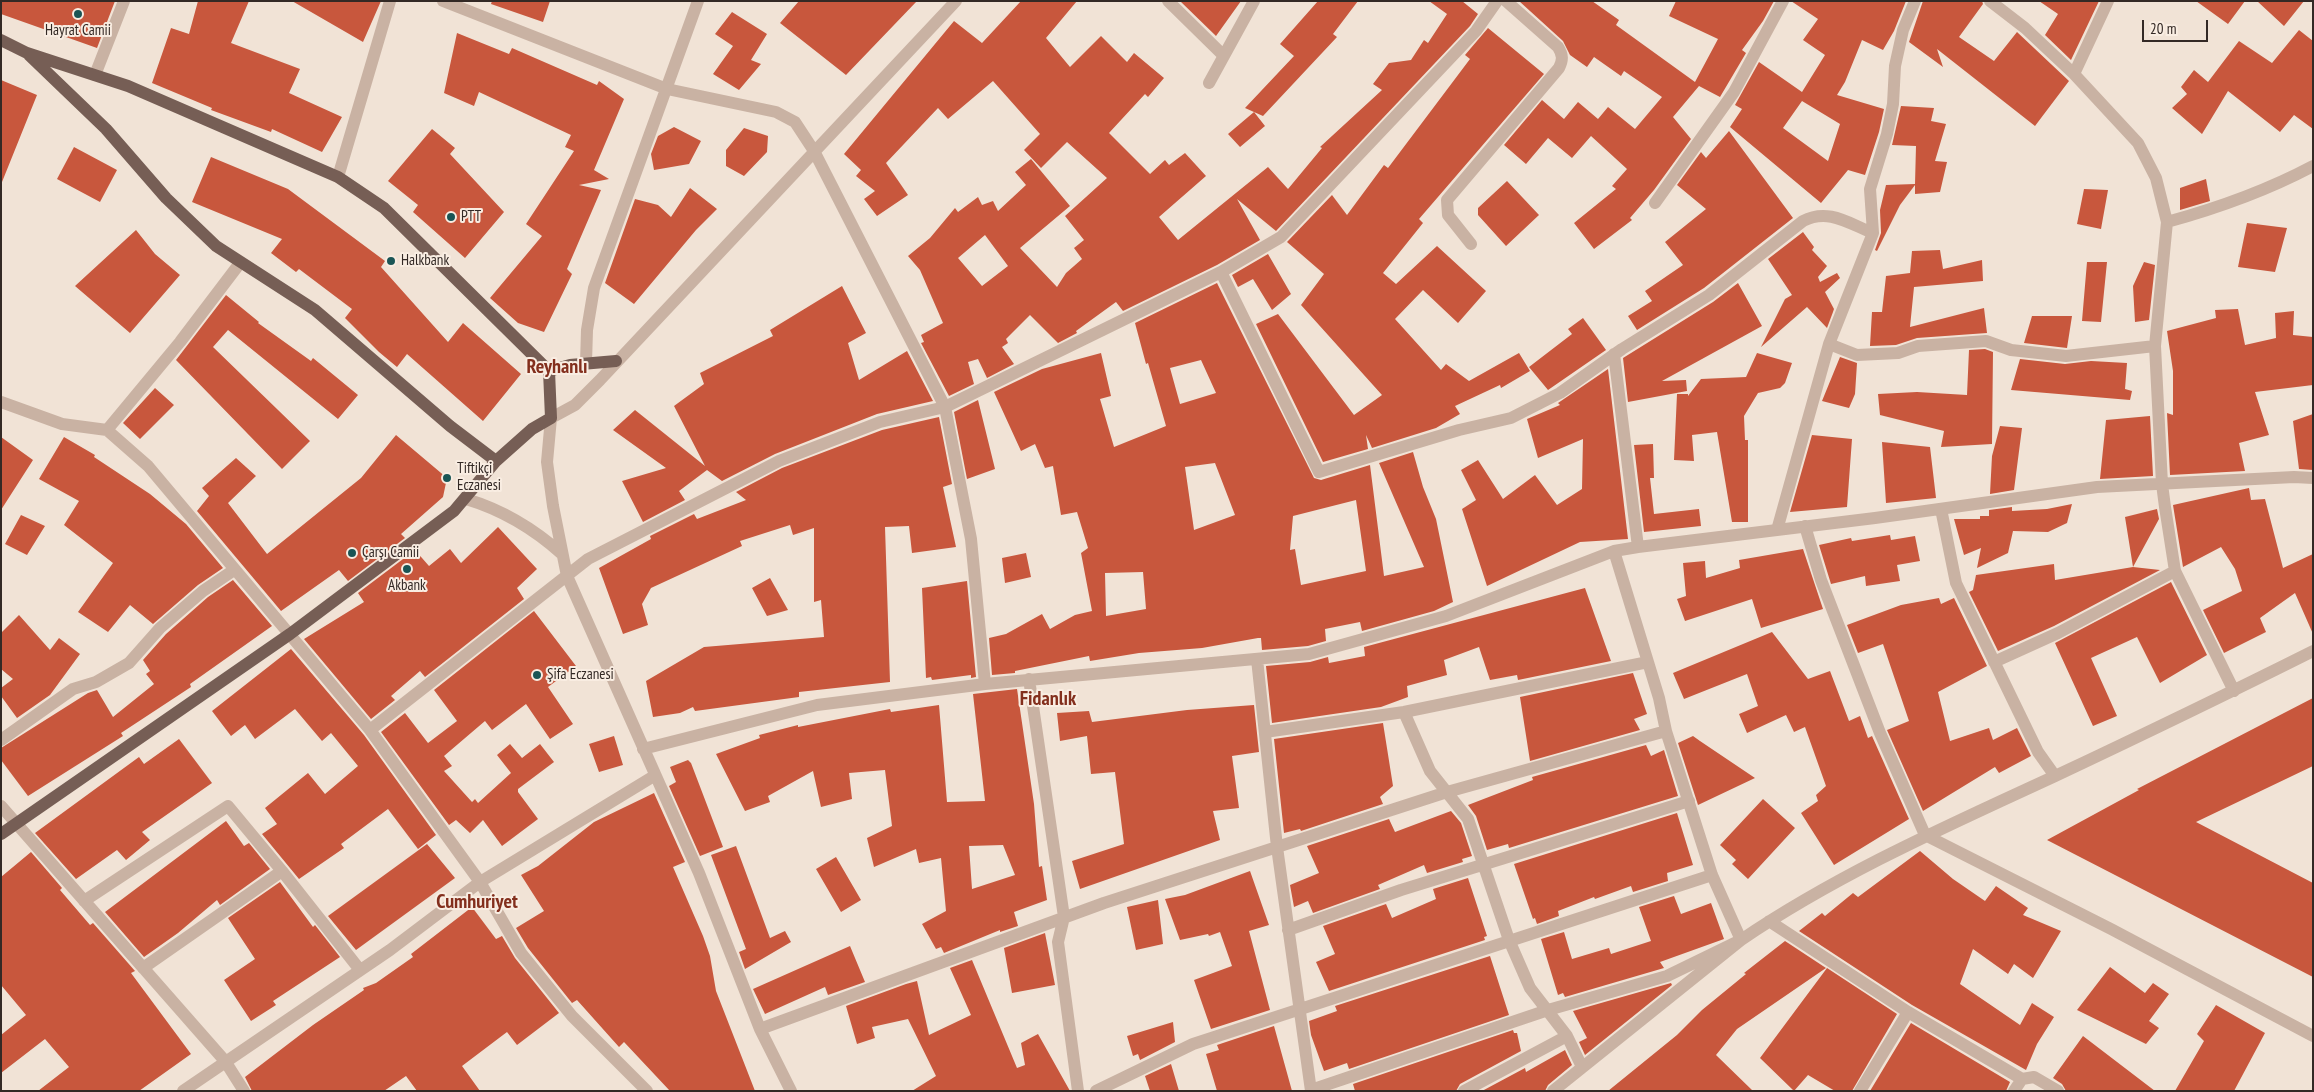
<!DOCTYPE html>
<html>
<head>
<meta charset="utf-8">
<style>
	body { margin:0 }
	#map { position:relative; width:2314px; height:1092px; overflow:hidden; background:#f1e3d6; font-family:"PT Sans Narrow",sans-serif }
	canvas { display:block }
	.frame { position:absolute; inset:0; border:2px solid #332925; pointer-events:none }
	.scale { position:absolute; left:2142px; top:20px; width:66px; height:22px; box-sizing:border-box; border:2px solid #332925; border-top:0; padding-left:6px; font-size:15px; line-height:18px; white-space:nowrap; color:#332925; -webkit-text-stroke:4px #f9ede2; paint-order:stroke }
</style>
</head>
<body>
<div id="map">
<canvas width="2314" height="1092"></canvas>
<div class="frame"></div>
<div class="scale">20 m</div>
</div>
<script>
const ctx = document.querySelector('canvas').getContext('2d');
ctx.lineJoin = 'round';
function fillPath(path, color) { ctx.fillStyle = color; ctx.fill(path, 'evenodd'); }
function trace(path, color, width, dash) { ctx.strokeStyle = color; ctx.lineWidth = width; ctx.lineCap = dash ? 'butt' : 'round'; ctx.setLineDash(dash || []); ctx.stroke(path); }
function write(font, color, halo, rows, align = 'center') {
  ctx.font = font + ' "PT Sans Narrow",sans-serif'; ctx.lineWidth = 4; ctx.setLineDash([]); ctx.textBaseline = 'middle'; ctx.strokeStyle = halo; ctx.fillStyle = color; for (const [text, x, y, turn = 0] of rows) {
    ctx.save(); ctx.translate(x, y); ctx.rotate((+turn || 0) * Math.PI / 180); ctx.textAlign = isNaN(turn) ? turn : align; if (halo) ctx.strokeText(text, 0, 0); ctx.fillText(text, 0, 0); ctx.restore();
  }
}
fillPath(new Path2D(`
	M1 1H115L97 48 1 14Z
	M198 1H249L231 43 300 69 289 93 342 117 322 152 272 129 271 132 211 110 212 108 152 83 171 28 189 34Z
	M292 1H381L363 42Z
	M492 1H550L543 22 491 4Z
	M799 1H917L846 75 780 23Z
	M1021 1H1077L1046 38 1070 67 1101 36 1127 62 1134 53 1164 78 1148 97 1145 94 1109 133 1150 174 1165 160 1169 165 1185 153 1206 176 1159 217 1178 240 1268 167 1288 189 1322 148 1320 147 1382 90 1373 84 1389 63 1411 60 1424 40 1428 43 1447 14 1429 1H1462L1478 14 1470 26 1276 231 1237 199 1260 240 1217 265 1123 311 1116 302 1076 331 1077 333 1058 343 1030 315 1006 339 1008 343 1002 347 1014 364 987 378 978 359 968 362 974 384 949 396 921 343 924 342 921 335 943 323 920 270 908 256 930 238 955 208 958 212 978 197 982 205 993 201 998 211 1026 185 1015 172 1031 159 1070 206 1020 248 1057 287 1066 273 1082 259 1074 248 1084 240 1065 216 1107 178 1067 142 1041 168 1024 150 1040 134 993 81 948 119 938 108 886 163 908 195 877 216 864 199 875 191 856 176 861 170 844 154 954 21 982 43ZM985 235 1008 266 982 286 958 258Z
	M1180 1H1241L1216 36Z
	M1318 1H1358L1333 34 1337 37 1263 116 1245 108 1294 56 1280 44Z
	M1519 1H1592L1619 20 1616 25 1695 82 1718 39 1669 16 1676 1H1774L1763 21 1742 50 1746 53 1720 97 1699 86 1673 117 1691 139 1654 190 1630 218 1632 220 1594 249 1574 223 1616 189 1612 186 1627 169 1591 136 1572 158 1548 138 1526 164 1504 145 1542 100 1564 119 1578 102 1598 119 1608 107 1635 129 1662 97 1624 71 1621 76 1594 57 1587 67 1570 55 1563 41Z
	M1791 1H1906L1894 31 1883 50 1862 40 1845 82 1837 95 1884 109 1879 132 1865 175 1848 170 1821 203 1730 127 1742 109 1735 105 1759 62 1802 92 1825 55 1803 40 1818 19ZM1802 101 1840 124 1828 161 1783 128Z
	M1923 1H1982L1983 4 1959 37 1994 61 2017 32 2069 81 2035 126 1937 49 1943 67 1909 42Z
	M2039 1H2099L2071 60 2045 35 2058 14Z
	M2196 1H2245L2228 24Z
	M2257 1H2304L2284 26Z
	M732 12 767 34 751 60 761 64 739 90 713 74 733 46 715 34Z
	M1488 28 1544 74 1419 219 1423 223 1383 273 1396 284 1437 246 1486 291 1458 323 1423 290 1395 319 1441 370 1446 364 1469 381 1519 353 1530 371 1501 388 1500 385 1455 406 1460 414 1436 428 1372 448 1366 435 1368 449 1323 462 1256 324 1278 314 1354 415 1382 395 1301 305 1324 274 1287 242 1332 195 1347 215 1384 165 1388 168 1470 59 1465 55Z
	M2299 30 2313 41V129L2294 115 2280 132 2228 91 2202 134 2172 108 2187 94 2181 87 2194 70 2208 82 2239 41 2272 63Z
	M457 33 509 54 512 48 597 85 599 81 624 99 594 170 609 179 579 185 601 190 567 269 572 274 544 332 518 323 490 298 542 236 526 224 574 151 565 147 571 135 479 92 474 106 444 93Z
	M1 80 37 95 2 182H1Z
	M1901 106 1934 108 1931 121 1946 124 1935 161 1947 162 1940 192 1915 194V185L1900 205 1877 251 1875 250 1881 233 1880 210 1886 185 1915 184 1916 146 1892 145Z
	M1254 112 1265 126 1240 147 1228 134Z
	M674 127 701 141 689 164 654 170 651 154 658 136Z
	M744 128 768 136 767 152 744 176 726 166V150Z
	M432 129 455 148 450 154 504 212 465 258 413 212 418 205 388 181Z
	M1729 131 1793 218 1704 288 1637 330 1628 316 1652 301 1645 291 1683 265 1665 242 1706 209 1677 185 1701 152 1706 158Z
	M74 147 117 170 100 202 57 179Z
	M211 157 288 189 385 261 381 267 448 342 463 323 521 374 483 421 407 354 397 367 379 352 345 318 352 309 299 269 296 272 271 253 282 239 192 202Z
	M2206 179 2210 201 2180 210V188Z
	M1507 181 1539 215 1506 246 1478 215V208Z
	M690 188 717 209 696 230 634 304 605 283 635 199 658 205 671 217Z
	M2084 189 2108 190 2101 229 2077 224Z
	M2247 223 2287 228 2275 272 2238 267Z
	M136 230 155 254 180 275 130 333 75 286Z
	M1803 232 1814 247 1812 250 1827 266 1818 277 1820 282 1837 273 1840 278 1825 292 1834 309 1833 312 1827 328 1807 307 1761 347 1785 299 1792 295 1768 259Z
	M1940 250 1943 269 1982 260 1983 281 1914 287 1910 327 1984 308 1987 333 1917 338 1896 345 1870 346 1872 312H1882L1886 276 1910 273 1912 251Z
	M1268 254 1291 294 1272 310 1253 279 1238 287 1232 275Z
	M2087 262H2107L2101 322 2082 321Z
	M2144 262 2155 265 2149 320 2135 322 2133 286Z
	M1217 283 1314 478 1321 480 1370 465 1384 576 1424 567 1379 463 1413 452 1423 487 1436 519 1453 602 1434 611 1362 631 1360 622 1325 629 1326 641 1308 646 1262 650 1261 638H1258L1202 648 1139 653 1090 661 1089 656 1015 671V673L992 675 989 638 1006 634 1042 614 1050 629 1075 615 1092 611 1081 553 1088 548 1077 512 1061 515 1053 466 1045 468 1035 444 1021 451 994 392 1042 369 1101 353 1111 396 1100 399 1114 447 1166 426 1148 363 1146 364 1135 323ZM1201 360 1216 393 1180 404 1170 368ZM1215 463 1235 515 1194 530 1185 467ZM1356 500 1366 571 1301 585 1295 549 1290 550 1293 516ZM1143 572 1146 609 1106 616 1105 573Z
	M1738 283 1762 326 1662 381 1686 380 1687 391 1628 402 1623 358 1713 302Z
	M842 286 866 333 848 343 859 380 907 351 933 401 877 414 775 454 722 481 707 470 679 491 685 500 643 522 622 481 666 468 613 430 635 410 705 466 674 406 704 384 700 373 773 336 770 330Z
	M226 295 259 322 258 323 311 361 313 358 358 395 338 419 228 330 213 347 310 441 282 469 176 360Z
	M2238 309 2245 345 2276 338 2275 313 2294 311 2293 335 2313 337V385L2255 392 2269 435 2239 443 2245 471 2170 475 2167 413 2173 415V371L2167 331 2216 318 2215 310Z
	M2032 316H2072L2067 348 2024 343Z
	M1583 318 1606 350 1548 390 1529 367 1572 334 1568 329Z
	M1985 349 1993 352 1992 444 1941 447 1944 431 1880 415 1878 394 1917 392 1967 395 1969 350Z
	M1757 353 1792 363 1785 383 1780 388 1758 393 1744 416 1745 440H1748V522H1732L1717 432 1692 435 1694 461 1674 460 1677 394H1688V396L1701 379 1746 377Z
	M1840 357 1857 363 1855 394 1849 408 1822 401Z
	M2020 359 2065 364 2091 361 2127 363 2125 389 2132 391 2130 400 2011 390Z
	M1608 369 1628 539 1580 542 1487 586 1462 509 1476 500 1461 470 1478 460 1503 499 1535 475 1557 505 1582 489 1583 439 1538 458 1527 419 1560 405 1558 403Z
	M155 388 174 405 140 439 123 423Z
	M978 400 995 469 967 479 954 412Z
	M2313 414V470L2299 469 2293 421Z
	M2150 416 2153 476 2100 479 2106 420Z
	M939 417 952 484 943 487 956 547 912 553 909 526 885 527 890 682 799 692V697L695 711 693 707 680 713 653 717 646 681 704 647 824 637 821 600 814 602V528L793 535 790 525 740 541 742 546 651 588 642 604 648 625 623 634 599 568 651 539 650 536 694 514 697 519 746 500 736 492 782 468 882 430Z
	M2000 426 2022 428 2014 490 1990 494 1992 456Z
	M396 435 447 478 443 497 401 534 405 538 348 581 339 570 281 611 197 511 209 496 202 488 236 458 256 476 228 503 267 554 361 478Z
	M1812 435 1852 439 1847 507 1790 512Z
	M1 437 33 460 1 510Z
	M64 437 95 455 94 457 150 494 186 524 223 568 198 585 153 624 130 605 108 632 78 612 113 563 64 525 79 501 39 479Z
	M1882 442 1930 447 1936 498 1886 503Z
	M1653 444 1654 478H1650L1654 514 1699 509 1701 526 1644 532 1634 445Z
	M2249 488 2251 500 2265 499 2283 568 2313 554V634L2295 593 2260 618 2266 632 2224 653 2203 610 2242 591 2235 569 2221 547 2183 567 2173 505Z
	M2072 504 2067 523 2048 532 2013 531 2008 553 1977 568 1981 548 1964 555 1954 519H1980V516H1989V510L2012 507V511L2047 509Z
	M2157 509 2159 519 2133 567 2125 517Z
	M21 515 45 526 27 555 5 544Z
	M498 527 537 569 517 588 524 599 425 677 420 671 391 696 395 700 371 719 304 639 364 602 358 593 415 550 429 566 450 549 461 563Z
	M1890 535 1891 540 1915 536 1920 561 1897 565 1900 581 1866 586 1865 576 1831 584 1819 545 1851 538 1852 541Z
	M1803 549 1823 609 1761 628 1752 599 1685 621 1677 599 1686 596 1683 563 1705 561 1706 578 1740 568 1739 560Z
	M1026 553 1031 577 1005 583 1002 558Z
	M2054 564 2055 580 2133 567 2160 570 2054 626 1998 651 1969 592 1973 590 1976 575Z
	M770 578 788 610 767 616 752 588Z
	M233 580 272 626 190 684 191 687 121 733 123 736 28 796 1 760V748L88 693 97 690 113 717 154 684 146 674 150 671 143 660 166 634 208 597Z
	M967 581 976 677 971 678V675L932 680 931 677 926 678 922 588Z
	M2171 582 2207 655 2160 683 2137 637 2091 658 2117 716 2093 726 2055 643Z
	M1585 588 1611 661 1518 680 1517 675 1490 680 1479 647 1444 660 1447 675 1407 686 1408 697 1381 707 1272 723 1266 666 1310 662 1328 657 1329 663 1365 656 1364 647Z
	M1939 598 1941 604 1954 598 1987 666 1938 692 1950 741 1989 728 1993 740 2017 728 2031 756 1999 773 1995 767 1923 811 1887 730 1909 721 1883 644 1858 653 1847 625 1901 605Z
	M534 611 576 666 548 687 573 724 550 739 526 704 492 730 485 721 444 756 452 766 444 771 472 802 475 799 478 803 511 773 497 755 510 744 522 758 540 744 554 762 518 789V792L538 819 502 846 483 820 470 833 456 820 449 825 381 732 405 713 428 743 457 721 434 690Z
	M19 615 50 650 59 638 80 654 50 695 17 718 1 696V688L13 679 1 669V633Z
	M1772 632 1808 679 1830 671 1849 721 1860 716 1868 738 1872 736 1909 819 1834 865 1801 813 1818 801 1816 795 1826 786 1805 727 1794 732 1786 715 1747 733 1739 714 1758 706 1747 674 1684 699 1673 673Z
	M291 649 364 735 436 835 418 849 388 809 341 844 344 848 299 879 262 834 277 824 265 808 308 773 325 794 358 766 331 733 322 741 295 709 255 739 245 725 231 736 212 711Z
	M1633 673 1647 714 1634 719 1640 730 1530 761 1520 697Z
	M1017 689 1034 804 1039 867 1042 866 1047 900 1014 912 1018 926 1000 932V930L944 953 941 947 936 949 922 924 946 911 941 858 919 863 916 849 874 867 867 838 892 826 885 770 849 773 852 799 821 807 813 771 768 796 770 802 745 811 716 754 760 738 759 735 798 725V727L890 709 891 712 939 705 947 802 985 801 973 694ZM1003 845 1015 875 972 889 969 846Z
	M2313 698V766L2196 822 2313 883V977L2047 840 2139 790 2137 789Z
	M1254 705 1259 752 1232 756 1239 808 1213 811 1220 840 1080 889 1072 861 1124 844 1115 772 1091 774 1087 736 1060 741 1057 713 1089 711 1092 722 1187 710Z
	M1383 723 1393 786 1380 797 1383 804 1301 831 1300 829 1284 833 1274 739Z
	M614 736 623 765 599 772 589 744Z
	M1693 736 1700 741 1755 778 1698 805 1678 743Z
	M179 739 212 783 142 832 150 840 126 860 117 850 76 879 35 833 139 757 144 764Z
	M1646 745 1651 756 1664 750 1678 796 1509 848 1508 844 1487 850 1476 816 1468 805 1533 780 1532 777Z
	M688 760 691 763 723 847 700 856 669 786 676 782 670 767Z
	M654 793 685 862 673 867 703 936 710 956 716 991 755 1091H670L624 1042 619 1047 577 1000 572 1003 528 948 516 928 544 911 521 875 538 866 594 822Z
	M1763 799 1795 828 1748 879 1732 864 1736 860 1720 845Z
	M1451 811 1461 823 1472 856 1462 859 1463 862 1427 873 1424 865 1378 885 1380 889 1313 913 1308 901 1294 907 1290 885 1319 873 1307 846 1389 819 1395 832Z
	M1677 813 1693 865 1667 873 1668 881 1633 892 1631 886 1595 899 1594 897 1558 911 1559 916 1537 924 1535 918 1533 919 1514 864Z
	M226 821 244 846 249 843 270 869 220 905 217 900 178 933 144 957 105 912Z
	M427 844 455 878 356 950 328 916Z
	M736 846 770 938 785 931 791 942 745 969 739 952 746 949 711 855Z
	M1920 851 1953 879 1985 901 1996 886 2028 908 2023 915 2061 931 2033 978 2014 964 2008 974 1973 949 1960 984 2020 1025 2032 1003 2054 1017 2037 1044 2026 1070 1912 1005 1799 931 1822 913 1825 916 1853 893 1858 897Z
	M31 852 62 888 60 890 90 925 93 923 135 971 131 973 191 1054 139 1091H38L69 1067 45 1039 1 1073V1035L26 1015 1 985V877Z
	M836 857 861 900 841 912 816 869Z
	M1250 871 1269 925 1249 931 1270 1010 1211 1029 1194 980 1232 966 1220 932 1209 936 1208 934 1180 940 1165 899 1185 895Z
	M1468 878 1487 936 1484 937 1485 940 1329 991 1316 962 1335 954 1323 926 1386 904 1392 918 1436 899 1433 889Z
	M280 882 313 927 315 925 340 957 273 1001 276 1005 251 1021 224 980 255 959 228 918Z
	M1674 896 1681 914 1711 903 1724 939 1660 962 1664 968 1565 997 1563 993 1558 995 1541 939 1564 932 1572 959 1609 948 1611 954 1651 941 1639 907Z
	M1158 900 1163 944 1136 950 1127 907Z
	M472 907 496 939 502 936 515 958 559 1013 517 1045 507 1032 462 1066 480 1091H417L406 1076 384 1091H252L245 1077 313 1025 364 990 363 988 376 983 413 957 411 954Z
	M1045 933 1055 985 1012 993 1004 948Z
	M1785 941 1826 968 1737 1029 1716 1055 1753 1091H1608L1677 1035 1702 1010 1746 974 1744 973Z
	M850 946 865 982 828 995 825 987 765 1014 753 989Z
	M1490 956 1509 1015 1349 1069 1347 1063 1324 1071 1311 1035 1309 1021 1337 1011 1335 1006Z
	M972 960 1017 1068 1025 1065 1021 1043 1038 1034 1070 1091H912L936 1076 908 1019 872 1027 875 1038 857 1044 846 1006 906 984 917 981 929 1035 971 1015 950 968Z
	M2110 967 2145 993 2153 983 2169 994 2149 1021 2159 1028 2146 1044 2077 1010Z
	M1827 968 1897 1014 1852 1091H1835L1808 1075 1794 1091 1760 1058Z
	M1671 983 1672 985 1585 1055 1579 1042 1587 1038 1573 1011Z
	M2216 1005 2265 1033 2234 1091H2175L2204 1041 2197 1034Z
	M1173 1022 1175 1042 1140 1060 1138 1054 1133 1056 1127 1036Z
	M1911 1023 2010 1082 2006 1091H1870Z
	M1274 1026 1292 1091H1217L1206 1054 1219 1050 1217 1045Z
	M1513 1030 1514 1033H1517L1521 1051 1460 1084 1456 1091H1355L1353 1084Z
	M2083 1036 2155 1091H2066L2062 1084 2053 1078Z
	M1565 1050 1572 1065 1548 1085 1545 1091H1482L1525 1068 1526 1072Z
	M1171 1064 1179 1091H1150L1145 1076Z`), '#c8573d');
trace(new Path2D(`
	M443 1 667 89 776 112 795 122 814 151 945 407 971 539 985 684
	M1168 1 1224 56
	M1990 1 2025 28 2074 74 2138 143 2156 178 2167 222 2155 346 2162 484 2165 507 2175 571 2234 691
	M2074 74 2108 1
	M95 75 124 1
	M1209 83 1254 1
	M338 177 390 1
	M1655 203 1734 92 1783 1
	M2167 222C2218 208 2266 191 2313 166
	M1471 244 1448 215 1447 200 1559 68C1563 60 1563 55 1558 47L1506 1
	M1221 272 1319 472 1459 430 1511 418 1560 393 1622 349 1709 295 1803 221C1828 208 1848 223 1873 233
	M1829 344 1857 355 1898 353 1918 346 1986 341 2011 350 2066 356 2155 346
	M1614 354 1638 547
	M586 363 587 330 594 288 698 1
	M1 402 62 424 107 430 148 466 370 730 480 882 521 953 572 1016 647 1091
	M107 430 180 342 240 263
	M466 499C503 510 533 528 562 554
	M1941 509 1956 583 2038 752 2055 776
	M1805 526 1821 580 1880 733 1925 835 2111 929 2313 1036
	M1777 530 1829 344 1873 233 1870 189 1887 134 1893 104 1895 66 1903 30 1915 1
	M1257 659 1277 847 1311 1091
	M1994 662 2058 633 2175 571
	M1029 679 1064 917 1058 942 1078 1091
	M1404 712 1430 771 1468 819 1509 940 1530 988 1567 1036 1582 1067
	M370 730 588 559 779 461 880 422 945 407 1221 272 1281 237 1476 31 1497 1
	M1265 732 1404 712 1648 662
	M1 740 73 689 96 682 129 663 160 628 203 591 234 570
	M643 749 817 705 985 684 1309 654 1446 616 1614 551 1638 547 1875 518 2097 487 2294 477 2313 478
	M1 806 225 1061 244 1091
	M84 901 228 806 282 871 360 970
	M1769 921 1908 1012 2022 1079 2034 1077 2058 1091
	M1288 930 1401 890 1689 801
	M143 968 282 871
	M760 1029 1104 903 1447 792 1666 731
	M1311 1090 1548 1010 1667 976 1741 940 1712 875 1666 731 1659 698 1614 551
	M183 1091 390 950 480 882 654 776
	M791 1091 760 1029 699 873 567 576 553 506 547 462 551 418 575 405 600 380 956 1
	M1096 1091 1193 1044 1712 875
	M1464 1091 1567 1036
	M1553 1091 1741 940C1838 874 1947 826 2053 777 2140 736 2227 694 2313 651
	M1860 1091 1908 1012
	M2014 1091 2022 1079`), '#c9b2a3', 12);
trace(new Path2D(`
	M1 40 27 53 128 86 338 177 384 208 549 371 551 418 532 429 496 461 454 511 290 634 1 834
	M29 55 106 129 166 198 216 246 315 310 450 426 496 461
	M549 371 570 365 616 361`), '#765e55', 12);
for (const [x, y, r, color] of [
	[78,14,5,"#1a5555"],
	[451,217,5,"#1a5555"],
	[391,261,5,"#1a5555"],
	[447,478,5,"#1a5555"],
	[352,553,5,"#1a5555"],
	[407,569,5,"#1a5555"],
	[537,675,5,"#1a5555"]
]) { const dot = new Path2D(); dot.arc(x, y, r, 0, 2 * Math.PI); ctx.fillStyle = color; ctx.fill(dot); trace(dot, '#f9ede2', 2); }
write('15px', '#332925', '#f9ede2', [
	["Hayrat Camii",78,31,"center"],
	["PTT",461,217],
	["Halkbank",401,261],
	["Tiftikçi",457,469],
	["Eczanesi",457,486],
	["Çarşı Camii",362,553],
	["Akbank",407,586,"center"],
	["Şifa Eczanesi",547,675]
], 'left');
write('bold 20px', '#832f1d', '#f9ede2', [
	["Reyhanlı",557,367],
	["Fidanlık",1048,699],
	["Cumhuriyet",477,902]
]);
</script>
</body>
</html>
